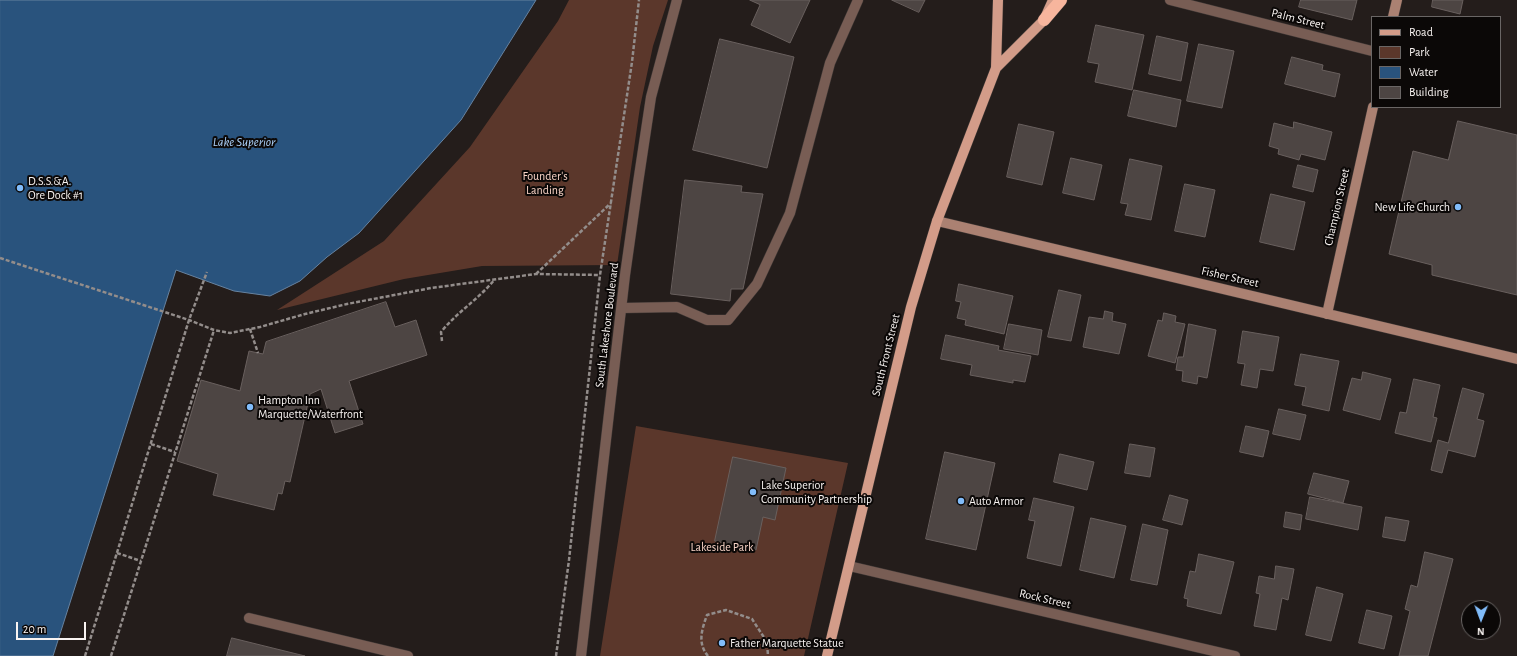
<!DOCTYPE html>
<html>
<head>
<meta charset="utf-8">
<style>
	body { margin:0 }
	#map { position:relative; width:1517px; height:656px; overflow:hidden; background:#241d1b; font-family:"Alegreya Sans",sans-serif }
	canvas { display:block }
	.legend { position:absolute; left:1371px; top:16px; width:130px; height:92px; box-sizing:border-box; background:#0b0807; border:1px solid #6a6665; margin:0; padding:5px 7px; list-style:none; font-size:12px; color:#f9f4f2 }
	.legend li { display:flex; align-items:center; gap:8px; height:20px }
	.legend b { width:20px; border:1px solid #6a6665 }
	.north { position:absolute; left:1461px; top:600px; width:40px; height:40px; box-sizing:border-box; background:#0b0807; border:1px solid #6a6665; border-radius:50%; rotate:181deg; font-size:11px; font-weight:700; line-height:16px; text-align:center; color:#f9f4f2 }
	.north::after { content:''; display:block; margin:auto; width:14px; height:18px; background:#81bcfa; clip-path:polygon(50% 0,100% 100%,50% 72%,0 100%) }
	.scale { position:absolute; left:16px; top:622px; width:70px; height:18px; box-sizing:border-box; border:2px solid #f9f4f2; border-top:0; padding-left:5px; font-size:12px; line-height:14px; white-space:nowrap; color:#f9f4f2; -webkit-text-stroke:3px #0b0807; paint-order:stroke }
</style>
</head>
<body>
<div id="map">
<canvas width="1517" height="656"></canvas>
<ul class="legend">
<li><b style="height:5px;background:#d39c89"></b>Road</li>
<li><b style="height:11px;background:#5b372b"></b>Park</li>
<li><b style="height:11px;background:#29537d"></b>Water</li>
<li><b style="height:11px;background:#4d4543"></b>Building</li>
</ul>
<div class="north">N</div>
<div class="scale">20 m</div>
</div>
<script>
const ctx = document.querySelector('canvas').getContext('2d');
ctx.lineJoin = 'round';
function fillPath(path, color) { ctx.fillStyle = color; ctx.fill(path, 'evenodd'); }
function trace(path, color, width, dash) { ctx.strokeStyle = color; ctx.lineWidth = width; ctx.lineCap = dash ? 'butt' : 'round'; ctx.setLineDash(dash || []); ctx.stroke(path); }
function write(font, color, halo, rows, align = 'center') {
  ctx.font = font + ' "Alegreya Sans",sans-serif'; ctx.lineWidth = 4; ctx.setLineDash([]); ctx.textBaseline = 'middle'; ctx.strokeStyle = halo; ctx.fillStyle = color; for (const [text, x, y, turn = 0] of rows) {
    ctx.save(); ctx.translate(x, y); ctx.rotate((+turn || 0) * Math.PI / 180); ctx.textAlign = isNaN(turn) ? turn : align; if (halo) ctx.strokeText(text, 0, 0); ctx.fillText(text, 0, 0); ctx.restore();
  }
}
fillPath(new Path2D(`
	M569 0H668L653 46 640 107 617 265 482 266 404 279 277 310 384 241 470 147 558 21Z
	M636 426 848 463 804 656H600Z`), '#5b372b');
const water = new Path2D(`
	M0 0H536L461 120 359 233 327 257 300 281 270 296 234 291 176 270 53 656H0Z`);
fillPath(water, '#29537d');
trace(water, '#6783a0', 1);
const building = new Path2D(`
	M750 0H810L790 43 751 25 760 5Z
	M892 0H925L919 12Z
	M1301 0H1357L1352 20 1299 7Z
	M1433 0H1463L1460 14 1432 7Z
	M1096 25 1144 35 1132 90 1095 82 1099 64 1088 62Z
	M1157 36 1188 43 1181 81 1149 74Z
	M720 39 794 57 767 168 693 150Z
	M1199 44 1234 51 1222 108 1187 101Z
	M1292 57 1323 65 1322 70 1340 74 1335 97 1285 84Z
	M1134 90 1181 100 1176 127 1128 116Z
	M1458 121 1517 135V295L1432 275V265L1389 254 1413 151 1448 160Z
	M1294 122 1332 132 1325 160 1301 154 1299 160 1278 154 1279 149 1269 146 1274 123 1293 128Z
	M1019 124 1054 132 1042 185 1007 177Z
	M1071 158 1102 165 1094 200 1063 193Z
	M1130 159 1162 166 1151 220 1125 215 1128 204 1121 203Z
	M1298 165 1318 170 1313 192 1293 187Z
	M685 180 742 186 741 192 763 194 743 289H731L730 301 671 294Z
	M1185 184 1215 190 1205 237 1175 231Z
	M1271 194 1305 202 1294 250 1260 242Z
	M959 284 1013 296 1004 334 965 325 966 320 957 318 961 302 956 301Z
	M1059 290 1081 295 1071 341 1048 337Z
	M386 302 395 327 416 320 427 355 349 381 363 424 335 433 321 389 310 394 290 482 285 481 282 494 278 493 274 510 213 495 218 474 177 461 201 380 240 391 249 351 263 354 266 342Z
	M1105 311 1113 313 1112 321 1126 324 1119 354 1083 347 1089 317 1103 319Z
	M1164 313 1176 316 1175 322 1185 324 1175 363 1148 356 1158 320 1162 321Z
	M1009 324 1042 330 1038 355 1004 349Z
	M1189 324 1216 330 1207 378 1198 376 1197 384 1182 381 1183 371 1176 370 1178 357H1183Z
	M1243 331 1279 337 1273 371 1260 369 1257 388 1241 385 1245 364 1238 363Z
	M946 335 999 346 998 350 1031 356 1025 382 1013 380V383L970 375 972 365 941 359Z
	M1301 354 1339 361 1329 411 1302 405 1306 387 1295 385Z
	M1363 372 1391 379 1380 420 1343 410 1352 378 1361 380Z
	M1414 379 1440 385 1433 417 1437 418 1431 442 1395 433 1400 412 1406 413Z
	M1463 388 1484 394 1477 419 1484 421 1475 457 1448 450 1442 473 1431 470 1438 440 1448 443Z
	M1279 409 1306 415 1300 440 1273 434Z
	M1246 426 1269 431 1263 457 1240 452Z
	M1130 444 1155 448 1150 477 1125 473Z
	M945 452 995 463 976 550 926 539Z
	M1060 454 1094 462 1087 490 1054 482Z
	M733 457 786 468 775 520 763 517 756 550 715 541Z
	M1314 473 1349 481 1343 503 1308 494Z
	M1170 495 1188 500 1182 525 1163 520Z
	M1310 497 1362 507 1358 530 1306 519Z
	M1034 498 1074 507 1061 566 1027 558 1035 521 1029 520Z
	M1286 512 1302 515 1300 530 1284 527Z
	M1386 517 1409 521 1405 541 1383 537Z
	M1091 518 1126 526 1114 578 1080 570Z
	M1143 524 1168 530 1157 585 1131 580Z
	M1425 552 1453 559 1428 656H1399L1410 611 1405 609 1411 585 1417 587Z
	M1199 554 1234 562 1221 614 1187 606 1188 599 1184 598 1190 571 1195 572Z
	M1276 566 1294 569 1288 600 1282 598 1276 630 1254 626 1260 594 1256 593 1259 576 1274 579Z
	M1317 587 1343 594 1331 641 1306 635Z
	M1367 610 1392 616 1384 649 1359 643Z
	M232 638 305 656H227Z`);
fillPath(building, '#4d4543');
trace(building, '#69605e', 1);
const lane = new Path2D(`
	M622 308 677 307 707 320H728L757 284 790 213 830 63 858 0
	M249 618 408 656`);
const street = new Path2D(`
	M1170 0 1372 51
	M849 566 1235 656
	M581 656 625 275 638 183 651 97 677 0`);
const secondary = new Path2D(`
	M1393 17 1397 0
	M937 221 1517 359
	M1327 314 1373 107`);
const primary = new Path2D(`
	M996 68 1044 20 1053 0
	M827 656 911 307 937 221 996 68 998 0`);
const highway = new Path2D(`
	M1044 20 1061 0`);
trace(lane, '#3e3735', 11);
trace(street, '#3e3735', 11);
trace(secondary, '#3e3735', 11);
trace(primary, '#3e3735', 11);
trace(highway, '#3e3735', 13);
trace(new Path2D(`
	M0 258 189 320 214 330 230 333 260 327 305 314 347 304 431 288 536 274 600 275
	M536 274 611 203
	M250 329 258 353
	M442 341 441 332C457 312 479 299 495 279
	M151 444 175 452
	M117 553 141 561
	M85 656 189 320 207 272
	M111 656 214 330
	M556 656 569 560 600 275 632 62 639 0
	M708 656C697 643 702 629 707 615L726 610 752 619 767 642 768 656`), '#938d8b', 2.5, [4, 2]);
trace(lane, '#785d54', 10);
trace(street, '#785d54', 10);
trace(secondary, '#ab8172', 10);
trace(primary, '#d39c89', 10);
trace(highway, '#f7b59d', 12);
for (const [x, y, r, color] of [
	[20,188,4,"#81bcfa"],
	[1458,207,4,"#81bcfa"],
	[250,407,4,"#81bcfa"],
	[753,492,4,"#81bcfa"],
	[961,501,4,"#81bcfa"],
	[722,643,4,"#81bcfa"]
]) { const dot = new Path2D(); dot.arc(x, y, r, 0, 2 * Math.PI); ctx.fillStyle = color; ctx.fill(dot); trace(dot, '#0b0807', 1.5); }
write('12px', '#f9f4f2', '#0b0807', [
	["Palm Street",1298,19,14],
	["Champion Street",1337,207,-77],
	["Fisher Street",1230,277,13],
	["South Lakeshore Boulevard",607,325,-83],
	["South Front Street",886,355,-76],
	["Rock Street",1045,599,13]
]);
write('12px', '#f8d3c6', '#0b0807', [
	["Founder's",545,176],
	["Landing",545,190],
	["Lakeside Park",722,547]
]);
write('12px', '#f9f4f2', '#0b0807', [
	["D.S.S.&A.",28,181],
	["Ore Dock #1",28,195],
	["New Life Church",1450,207,"right"],
	["Hampton Inn",258,400],
	["Marquette/Waterfront",258,414],
	["Lake Superior",761,485],
	["Community Partnership",761,499],
	["Auto Armor",969,501],
	["Father Marquette Statue",730,643]
], 'left');
write('italic 13px', '#acd1f9', '#0b0807', [
	["Lake Superior",244,142]
]);
</script>
</body>
</html>
